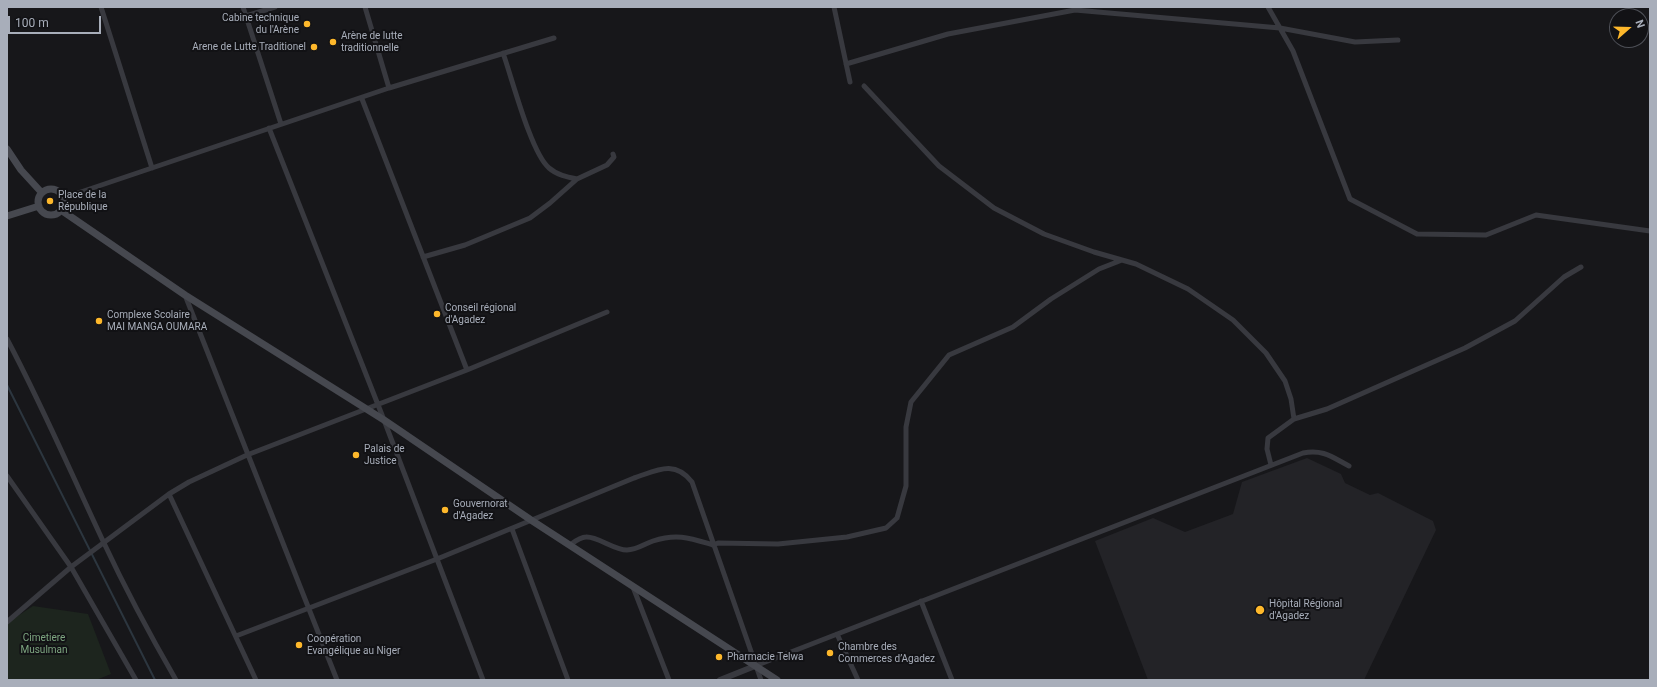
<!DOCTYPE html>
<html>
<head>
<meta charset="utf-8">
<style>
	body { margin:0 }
	#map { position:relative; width:1657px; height:687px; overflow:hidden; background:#17171a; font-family:Roboto,sans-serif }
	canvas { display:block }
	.frame { position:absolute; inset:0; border:8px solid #a8aeba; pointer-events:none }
	.north { position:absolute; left:1609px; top:8px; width:40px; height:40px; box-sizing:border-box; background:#121215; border:1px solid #4e5057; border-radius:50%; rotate:70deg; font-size:11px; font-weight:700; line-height:16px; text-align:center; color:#a8aeba }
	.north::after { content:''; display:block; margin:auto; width:14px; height:18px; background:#feb82b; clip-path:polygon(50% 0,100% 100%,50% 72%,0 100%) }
	.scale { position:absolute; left:8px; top:16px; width:93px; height:18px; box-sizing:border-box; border:2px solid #a8aeba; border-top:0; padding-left:5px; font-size:12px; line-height:14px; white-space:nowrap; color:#a8aeba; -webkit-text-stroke:3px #121215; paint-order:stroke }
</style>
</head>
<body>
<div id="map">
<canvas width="1657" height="687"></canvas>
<div class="frame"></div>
<div class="north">N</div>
<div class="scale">100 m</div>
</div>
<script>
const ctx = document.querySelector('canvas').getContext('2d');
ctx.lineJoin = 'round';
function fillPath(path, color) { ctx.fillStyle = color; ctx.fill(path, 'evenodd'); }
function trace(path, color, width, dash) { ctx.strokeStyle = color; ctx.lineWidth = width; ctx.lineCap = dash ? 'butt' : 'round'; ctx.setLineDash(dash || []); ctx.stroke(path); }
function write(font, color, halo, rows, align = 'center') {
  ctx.font = font + ' Roboto,sans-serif'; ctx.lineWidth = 4; ctx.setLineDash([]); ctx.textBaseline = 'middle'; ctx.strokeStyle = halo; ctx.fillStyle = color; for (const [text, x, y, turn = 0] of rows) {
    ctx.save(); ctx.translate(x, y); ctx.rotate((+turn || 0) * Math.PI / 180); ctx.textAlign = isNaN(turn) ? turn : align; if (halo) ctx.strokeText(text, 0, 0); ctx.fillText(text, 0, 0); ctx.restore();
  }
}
fillPath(new Path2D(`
	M1307 458 1341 474 1345 483 1370 495 1378 493 1433 521 1436 530 1364 680H1148L1095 541 1153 518 1185 532 1233 514 1242 482Z`), '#232327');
fillPath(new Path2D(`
	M33 606 88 614 111 674 96 680H7V623Z`), '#1d251e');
trace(new Path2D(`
	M7 385 155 680`), '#2c363f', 2);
trace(new Path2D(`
	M101 7 152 168
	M243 7 281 124
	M365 7 389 88
	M834 7 850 82
	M1268 7 1293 51 1350 199 1417 234 1486 235 1536 215 1650 231
	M246 16 275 7
	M503 53C512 78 531 153 549 168 557 175 567 177 577 179
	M846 64 948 34 1075 10 1280 28 1355 42 1398 40
	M864 86 939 166 994 208 1044 234 1094 252 1136 264 1188 289 1233 320 1266 353 1285 381 1291 399 1294 419 1268 438 1267 449 1271 465
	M362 99 467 370
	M269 128 384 420 483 680
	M63 198 389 88 554 38
	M423 257 465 245 530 218 550 203 577 179 607 165 614 157 613 154
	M185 295 337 680
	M7 339C42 405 71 473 103 541 125 588 150 635 176 680
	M1294 419 1327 409 1465 348 1515 321 1564 277 1581 267
	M7 476 71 567 136 680
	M169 494 256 680
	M512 529 568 680
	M570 545C574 542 580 537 586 537 597 536 614 550 627 550 637 550 644 544 653 541 677 533 690 538 713 545L718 543 778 544 847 537 886 528 897 518 906 486V427L911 402 949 355 1013 327 1051 299 1099 269 1122 260
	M633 587 669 680
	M921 601 952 680
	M7 622 71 567 169 494 189 482 247 455 467 370 607 312
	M837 634 858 680
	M236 636 437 559 634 478C656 471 674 459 692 482L761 680
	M755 666 1303 453C1323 449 1332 457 1349 466`), '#38393f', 5);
trace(new Path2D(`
	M720 680 755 666`), '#38393f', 6);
trace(new Path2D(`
	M7 149 21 170 42 193
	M38 202a13 13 0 1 1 26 0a13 13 0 1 1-26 0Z
	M61 210 185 295 384 420 531 520 777 680
	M7 216 39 206`), '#46484f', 7);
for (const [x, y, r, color] of [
	[307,24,4,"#feb82b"],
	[333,42,4,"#feb82b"],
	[314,47,4,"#feb82b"],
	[50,201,4,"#feb82b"],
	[437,314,4,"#feb82b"],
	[99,321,4,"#feb82b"],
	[356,455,4,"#feb82b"],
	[445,510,4,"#feb82b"],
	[1260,610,5,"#feb82b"],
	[299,645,4,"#feb82b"],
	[830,653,4,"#feb82b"],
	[719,657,4,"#feb82b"]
]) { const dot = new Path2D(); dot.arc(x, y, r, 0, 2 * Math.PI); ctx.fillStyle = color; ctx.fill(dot); trace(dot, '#121215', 1.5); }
write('10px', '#a8aeba', '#121215', [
	["Cabine technique",299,18,"right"],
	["du l'Arène",299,30,"right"],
	["Arène de lutte",341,36],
	["traditionnelle",341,48],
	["Arene de Lutte Traditionel",306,47,"right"],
	["Place de la",58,195],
	["République",58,207],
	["Conseil régional",445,308],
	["d'Agadez",445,320],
	["Complexe Scolaire",107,315],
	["MAI MANGA OUMARA",107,327],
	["Palais de",364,449],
	["Justice",364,461],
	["Gouvernorat",453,504],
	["d'Agadez",453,516],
	["Hôpital Régional",1269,604],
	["d'Agadez",1269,616],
	["Coopération",307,639],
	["Evangélique au Niger",307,651],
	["Chambre des",838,647],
	["Commerces d’Agadez",838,659],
	["Pharmacie Telwa",727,657]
], 'left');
write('10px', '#7ea681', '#121215', [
	["Cimetiere",44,638],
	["Musulman",44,650]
]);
</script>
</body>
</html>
